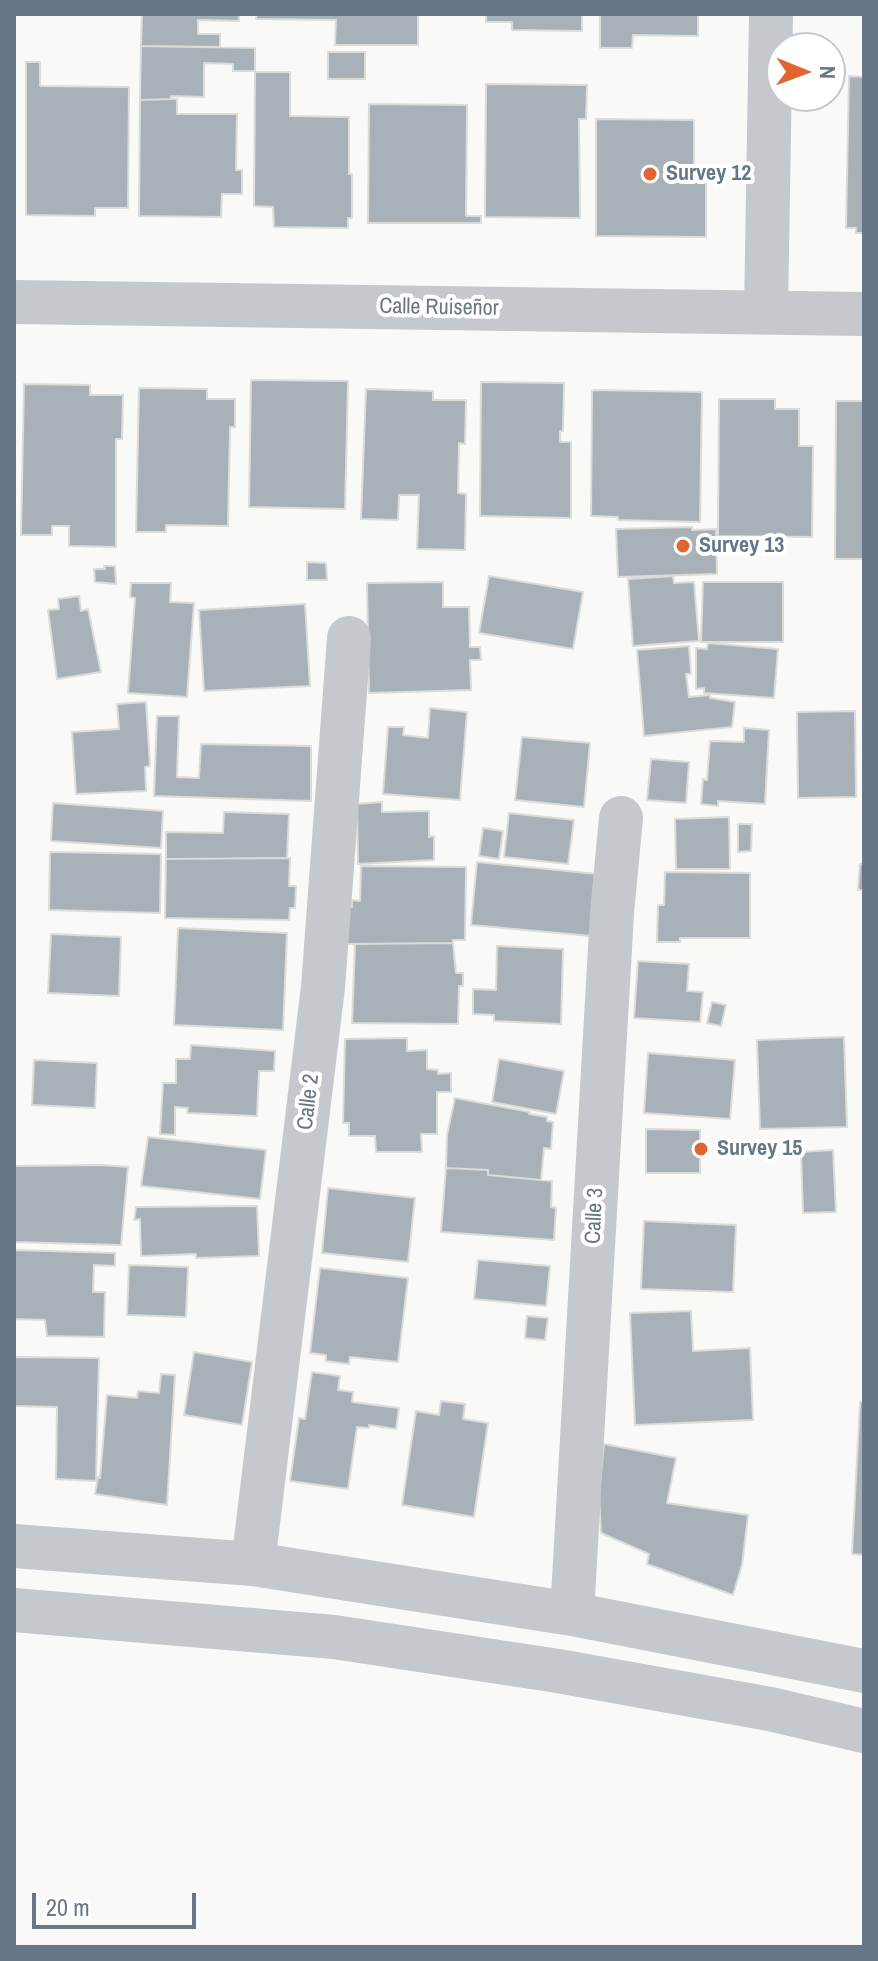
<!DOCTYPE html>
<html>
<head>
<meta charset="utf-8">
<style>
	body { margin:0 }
	#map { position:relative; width:878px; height:1961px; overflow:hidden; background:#f9f9f7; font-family:"Archivo Narrow",sans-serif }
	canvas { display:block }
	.frame { position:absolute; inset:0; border:16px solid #687787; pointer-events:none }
	.north { position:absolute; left:766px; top:32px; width:80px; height:80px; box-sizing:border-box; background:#fff; border:2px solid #c3c9cf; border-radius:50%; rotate:91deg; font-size:22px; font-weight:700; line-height:32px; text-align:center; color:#687787 }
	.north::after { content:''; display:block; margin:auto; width:28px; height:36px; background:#e1652f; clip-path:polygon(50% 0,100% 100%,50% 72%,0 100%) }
	.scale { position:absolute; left:32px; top:1893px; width:164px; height:36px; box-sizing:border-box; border:4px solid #687787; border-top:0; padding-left:10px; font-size:24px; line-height:28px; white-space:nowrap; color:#687787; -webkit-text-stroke:6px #fff; paint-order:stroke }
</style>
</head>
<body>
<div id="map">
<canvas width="878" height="1961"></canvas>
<div class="frame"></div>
<div class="north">N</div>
<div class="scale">20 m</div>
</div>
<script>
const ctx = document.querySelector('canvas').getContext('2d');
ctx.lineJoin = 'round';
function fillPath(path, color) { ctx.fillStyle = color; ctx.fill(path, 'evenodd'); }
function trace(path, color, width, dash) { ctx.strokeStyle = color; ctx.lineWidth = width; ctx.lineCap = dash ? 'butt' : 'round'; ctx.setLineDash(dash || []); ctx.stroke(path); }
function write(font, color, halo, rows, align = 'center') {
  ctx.font = font + ' "Archivo Narrow",sans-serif'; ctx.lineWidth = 8; ctx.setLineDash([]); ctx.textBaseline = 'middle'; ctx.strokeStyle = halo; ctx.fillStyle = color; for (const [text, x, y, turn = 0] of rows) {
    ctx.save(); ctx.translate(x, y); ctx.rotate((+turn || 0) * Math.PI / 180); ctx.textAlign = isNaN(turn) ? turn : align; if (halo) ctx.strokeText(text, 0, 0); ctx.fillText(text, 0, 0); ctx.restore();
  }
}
const building = new Path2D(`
	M142 14H239V21L198 20V34H220V47L141 46Z
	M257 14H418V45H335L336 20 256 19Z
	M486 14H582V31L512 30V22H486Z
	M600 14H698V36L633 35 632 48H600Z
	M141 46 255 48V71H233V64L204 63V97L171 96V99L140 100Z
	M328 52H365V79H328Z
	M26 62H40V86L129 87 128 208H95V216L26 215Z
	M255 72H290V116L349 117V174H352V218H348V228L274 227 273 207 254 206Z
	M849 76 864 77V233H856V228H846Z
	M486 84 587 85 586 119H579L580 218 485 217Z
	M171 99H177V114H237L236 170H242V194H222L221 217 139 216 140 100Z
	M369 104 467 105 466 216H481V223H368Z
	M596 119 694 120V171H706V237L596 236Z
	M251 380 348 381 345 509 249 507Z
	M481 382 564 383 563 431H560V442H571V518L480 516Z
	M24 384 90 385V395H123L122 439H116V547L69 546V526H52V535H21Z
	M139 388 207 389V399H235V427H230L228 526 166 525V532H136Z
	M366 389 433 391V400H466L465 444 459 443 458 493 466 494 465 550 417 549 419 495H399L398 520 361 519Z
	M595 390 702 392 700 522 618 520V517L591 516 592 391Z
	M719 399H775V409H799V446H813L812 537 718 536Z
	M836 401H864V559H835Z
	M692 527V530L716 529 717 574 618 577 616 529Z
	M307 562 326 563 327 580H307Z
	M104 566H115L116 584 95 582 94 569H105Z
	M489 576 583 592 573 649 479 633Z
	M673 576 674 583 694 582 699 641 633 646 628 579Z
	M443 582V607H469L470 647H480L481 660H470L471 690 369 693 367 583Z
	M703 582H783V642H701Z
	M131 583H171L170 602 194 603 187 697 128 693 135 598 130 597Z
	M79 596 81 611 88 609 101 672 57 679 48 610 59 609 58 599Z
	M305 604 310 686 204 691 199 610Z
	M708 643 778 649 774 698 704 693V688L696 689V648L707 649Z
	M689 646 691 674H686L689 697 710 695V698L735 702 732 727 644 736 637 650Z
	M146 702 150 766 145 767 146 791 76 794 72 732 119 729 117 704Z
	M430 708 467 712 460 800 383 794 388 727H404L403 735 428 738Z
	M855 711 856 797 798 798 797 712Z
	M157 716H179L177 777 199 778 201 744 311 746V801L154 796Z
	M744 728 769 730 765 804 718 801V806L701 804 703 779 707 780 710 741 744 742Z
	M522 737 590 743 584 807 515 800Z
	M651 759 689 762 686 803 647 800Z
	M382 802V812L429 811V837L434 836V860L358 864 357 804Z
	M53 803 163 811 161 848 51 841Z
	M224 812 289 814 287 858 166 859V832L223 833Z
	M509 813 574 820 568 864 504 857Z
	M729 817 730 869H676L675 819Z
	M738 824H752L751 851 738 852Z
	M483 828 503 831 499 859 479 856Z
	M50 852 161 854 160 913 49 910Z
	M290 858 289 886H296L295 908H290L289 920 165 918 166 859Z
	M477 862 597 874 591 936 471 925Z
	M860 864H864V890H858Z
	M361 866 466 867 465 940H453V943L347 944 348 907H352V900L360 901Z
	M665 872 750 873V938H680V942H657L658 905H664Z
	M178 928 287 933 283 1030 174 1025Z
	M51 934 121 937 119 996 48 993Z
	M453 943 456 973H463V986H459L458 1024 352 1023 355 944Z
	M497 946 563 949 561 1024 494 1021V1015L473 1014V989L496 990Z
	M638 961 689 964 687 991 703 992 700 1022 634 1018Z
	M712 1002 726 1005 721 1026 707 1023Z
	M844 1037 847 1127 760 1129 757 1040Z
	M407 1038V1051L427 1050V1069L438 1070V1074L451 1073V1092H437V1134H421L422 1152H376L375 1136H349V1123H343L345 1039Z
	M191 1045 275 1051 274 1071H259L257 1116 187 1113 188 1108 175 1107V1135L160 1134 163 1083H176V1059H190Z
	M648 1053 735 1060 730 1119 644 1113Z
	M499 1059 564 1071 556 1114 492 1102Z
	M34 1060 97 1063 95 1108 32 1105Z
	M455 1098 530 1112 529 1114 547 1117V1121L553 1122 551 1149 544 1148 541 1180 488 1175V1170L446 1168 447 1135Z
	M646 1129 700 1130V1173H646Z
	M148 1137 266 1150 260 1199 141 1186Z
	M833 1150 836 1212 803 1213 801 1152Z
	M101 1165 128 1167 121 1245 14 1242V1166Z
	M446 1168 488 1170V1175L552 1181 551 1207 556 1208 554 1240 441 1232Z
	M328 1188 415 1198 408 1262 322 1253Z
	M257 1206 259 1256 196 1258V1254L141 1256 140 1219 134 1220 136 1207Z
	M644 1221 736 1225 733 1292 641 1289Z
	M14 1250 115 1253V1266L94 1265 93 1292H105L104 1337 47 1336 45 1320 14 1319Z
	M478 1260 550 1266 546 1306 474 1299Z
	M129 1265 188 1267 186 1317 127 1315Z
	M320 1268 408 1278 398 1362 350 1357 349 1364 326 1361V1355L310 1353Z
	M691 1311 693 1351 750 1348 753 1420 635 1425 630 1313Z
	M527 1316 548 1318 545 1340 525 1338Z
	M194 1352 252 1362 242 1425 184 1415Z
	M14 1357 99 1358 96 1481 56 1479 57 1407 14 1406Z
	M312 1372 340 1376 338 1390 353 1392 352 1402 399 1408 396 1429 369 1425V1428L357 1427 348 1489 290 1481 299 1418 305 1419Z
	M161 1374 175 1375 167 1505 95 1494 98 1477 100 1478 107 1395 137 1398 138 1391 159 1393Z
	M441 1401 465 1404 463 1419 488 1423 474 1517 402 1505 416 1411 439 1415Z
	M860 1402H864V1555L852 1554Z
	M604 1444 676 1458 667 1503 748 1515 742 1565 733 1595 647 1564 649 1554 601 1533 599 1495Z`);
fillPath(building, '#a9b1b8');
trace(building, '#dbdbd9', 2);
trace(new Path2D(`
	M14 302 864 314
	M766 312 771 14
	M14 1546 253 1564 572 1614 864 1671
	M253 1564 323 987 349 638
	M14 1610 334 1637 558 1671 770 1709 864 1731
	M572 1614 612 913 621 818`), '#c5c8cc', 44);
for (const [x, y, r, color] of [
	[650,174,8,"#e1652f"],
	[683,546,8,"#e1652f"],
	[701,1149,8,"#e1652f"]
]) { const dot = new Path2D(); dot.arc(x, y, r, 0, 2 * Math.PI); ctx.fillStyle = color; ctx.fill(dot); trace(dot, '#fff', 3); }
write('bold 22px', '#687787', '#fff', [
	["Survey 12",666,174],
	["Survey 13",699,546],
	["Survey 15",717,1149]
], 'left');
write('22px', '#687787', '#fff', [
	["Calle Ruiseñor",439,308,1],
	["Calle 2",309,1102,-83],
	["Calle 3",595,1216,-87]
]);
</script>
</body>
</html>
